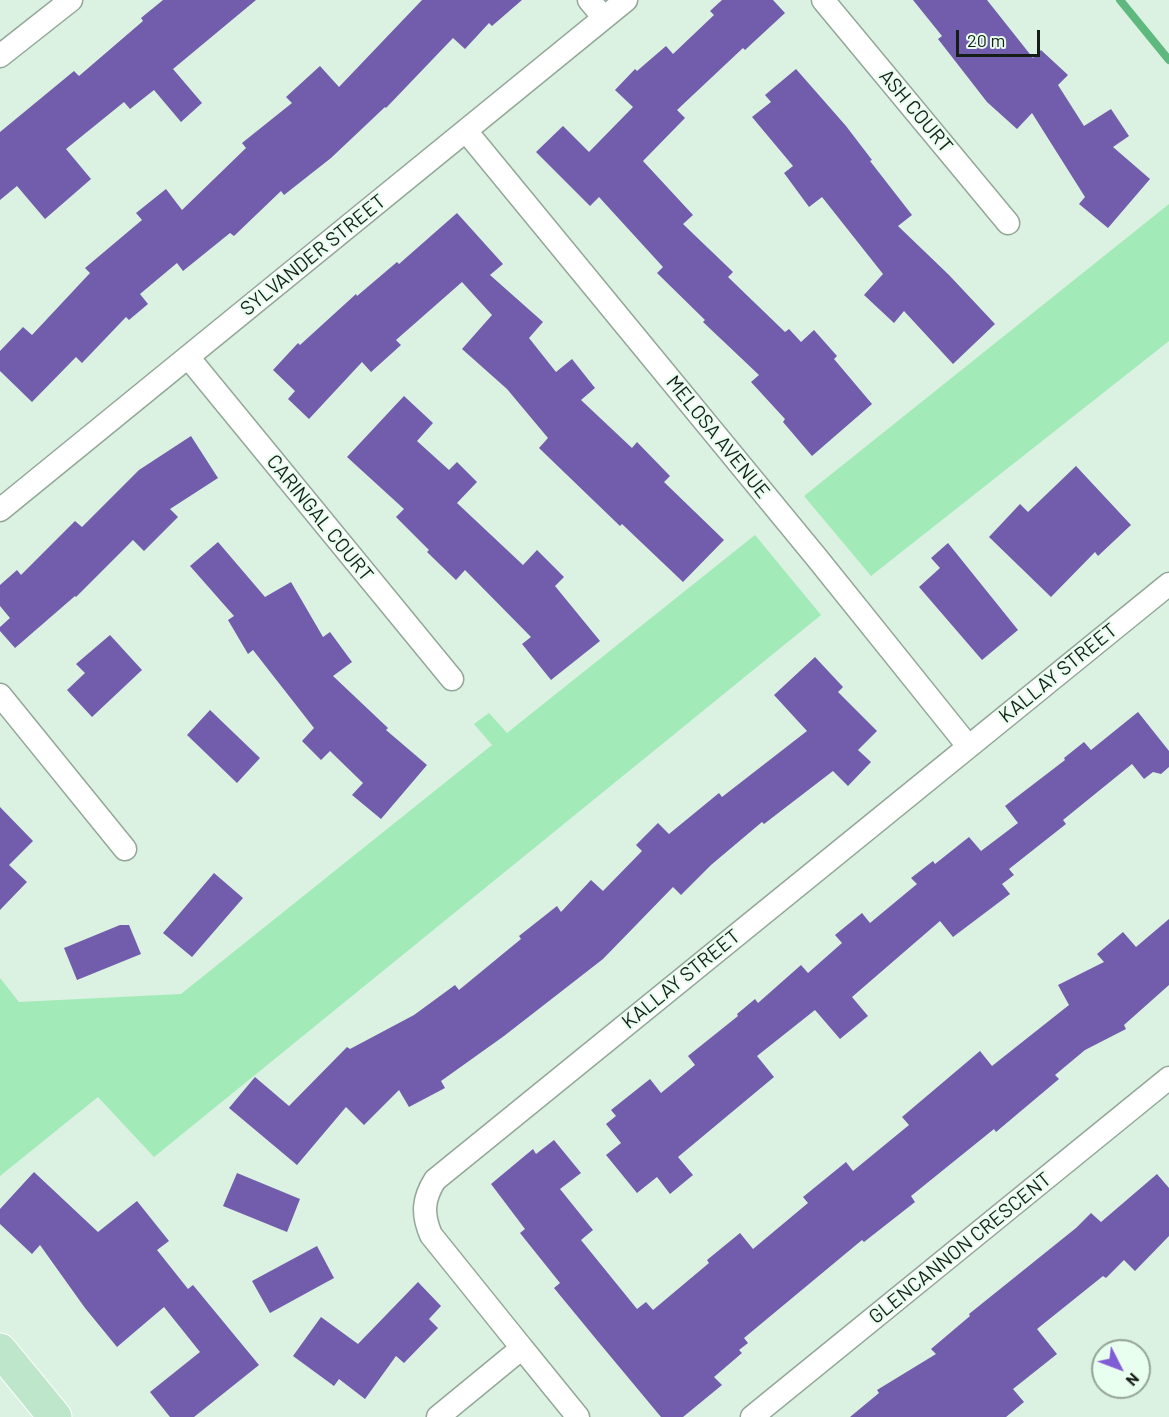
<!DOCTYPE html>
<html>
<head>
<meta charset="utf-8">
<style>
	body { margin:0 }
	#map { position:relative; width:1169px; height:1417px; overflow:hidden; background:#dbf1e1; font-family:Barlow,sans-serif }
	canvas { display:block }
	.north { position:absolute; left:1091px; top:1339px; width:60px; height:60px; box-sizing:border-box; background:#e8feee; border:2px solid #94a498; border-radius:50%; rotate:132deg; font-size:16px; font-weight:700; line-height:24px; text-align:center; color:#151d17 }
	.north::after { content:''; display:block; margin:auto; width:21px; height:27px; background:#805cd6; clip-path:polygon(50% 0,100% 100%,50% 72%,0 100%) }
	.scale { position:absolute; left:956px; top:30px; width:84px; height:27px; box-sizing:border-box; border:3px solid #151d17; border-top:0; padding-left:8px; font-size:18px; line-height:21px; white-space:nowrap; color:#151d17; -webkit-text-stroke:4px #e8feee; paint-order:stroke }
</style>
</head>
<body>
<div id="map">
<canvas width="1169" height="1417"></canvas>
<div class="north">N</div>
<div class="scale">20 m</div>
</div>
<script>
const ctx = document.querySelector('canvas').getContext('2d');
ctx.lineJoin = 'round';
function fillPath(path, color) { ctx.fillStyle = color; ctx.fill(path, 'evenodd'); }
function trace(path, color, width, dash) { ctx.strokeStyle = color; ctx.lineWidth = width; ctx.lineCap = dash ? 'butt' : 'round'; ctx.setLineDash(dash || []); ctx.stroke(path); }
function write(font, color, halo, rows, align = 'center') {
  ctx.font = font + ' Barlow,sans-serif'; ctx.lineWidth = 4.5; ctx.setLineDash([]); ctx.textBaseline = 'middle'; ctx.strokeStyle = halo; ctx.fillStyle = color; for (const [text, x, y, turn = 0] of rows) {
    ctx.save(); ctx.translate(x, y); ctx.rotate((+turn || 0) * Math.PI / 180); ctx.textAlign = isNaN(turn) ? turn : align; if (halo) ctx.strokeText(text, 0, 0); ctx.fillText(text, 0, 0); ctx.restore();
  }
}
fillPath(new Path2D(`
	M1169 204V341L871 576 804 496Z
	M755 535 821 615 154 1157 98 1097 0 1176V978L19 1002 181 994 492 745 474 724 489 713 507 733Z`), '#a3eab9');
trace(new Path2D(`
	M1120 0 1169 60`), '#5fb97f', 8);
fillPath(new Path2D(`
	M163 0H256L173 69 202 103 181 122 154 90 130 109 124 102 66 149 91 179 45 219 17 186 0 200V132L74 71 79 76 143 21 141 18Z
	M422 0H522L492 26 489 23 465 49 453 38 386 108 385 107 331 158 284 195 281 191 234 236 230 233 183 271 177 263 140 294 148 304 129 320 126 317 82 363 76 357 32 402 0 371V351L23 327 32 335 90 273 85 268 142 220 136 213 166 189 182 210 246 148 242 143 292 103 286 97 320 66 339 87Z
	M722 0H773L785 13 745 50 743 48 677 110 685 118 643 161 693 215 683 224 733 272 728 277 785 332 789 329 801 342 814 330 837 356 834 359 872 404 812 456 783 422 785 419 751 382 759 375 703 322 705 320 657 273 663 267 599 197 590 206 536 152 563 126 589 152 633 107 615 90 635 69 637 71 666 46 673 54 714 15 710 11Z
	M913 0H987L1033 58 1041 50 1068 75 1058 85 1084 126 1111 109 1129 136 1113 147 1150 179 1108 228 1079 204 1085 197 1032 113 1017 129 987 102 938 39 942 36Z
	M796 69 846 126 872 160 870 161 912 215 898 226 949 275 995 324 953 364 904 311 894 323 864 295 883 274 822 197 809 207 784 173 793 166 752 117 771 102 765 95Z
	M457 213 503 264 490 275 543 322 529 338 556 372 572 359 595 388 581 400 632 448 637 442 670 476 664 482 724 540 683 582 622 524 620 526 539 448 548 438 507 389 462 349 492 315 462 282 396 340 401 345 371 372 362 362 309 419 288 399 295 391 273 370 298 343 300 345 356 294 357 296 397 262 399 264Z
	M404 396 433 423 417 441 449 470 457 462 477 482 457 503 523 565 537 550 564 577 555 586 600 641 551 680 522 644 531 637 465 570 456 580 427 552 429 550 396 517 404 509 347 457Z
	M191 436 218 478 170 509 178 517 144 551 133 540 76 597 75 596 15 648 0 631V627L10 618 0 606V585L17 570 21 575 75 521 82 527 139 470Z
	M1076 466 1131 525 1098 556 1095 552 1051 597 989 537 1020 504 1028 512Z
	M218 542 265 597 291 582 323 637 330 632 352 662 333 676 388 728 386 730 427 765 381 819 352 795 363 783 330 751 321 760 302 741 314 728 253 650 248 654 228 620 234 616 190 566Z
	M948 543 1018 630 982 660 919 587 940 568 931 558Z
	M110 635 142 670 92 717 67 690 85 673 76 664Z
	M815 657 843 687 838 692 877 731 858 750 871 762 848 786 833 771 764 824 762 822 711 865 681 895 673 887 603 959 504 1036 441 1081 445 1088 409 1107 399 1090 364 1125 346 1107 297 1165 229 1108 255 1077 289 1106 347 1047 350 1049 414 1015 455 985 459 990 521 939 519 936 557 906 561 912 591 880 603 891 642 851 636 845 658 823 669 834 719 793 722 797 807 731 774 695Z
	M210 710 260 758 237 783 187 735Z
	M1138 712 1169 751V767L1161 774 1153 772 1144 779 1132 764 1063 820 1066 824 1009 869 1014 875 1002 884 1010 894 953 937 940 921 852 997 868 1016 840 1039 815 1010 757 1056 774 1077 678 1157 693 1175 670 1194 657 1177 637 1193 606 1155 621 1143 606 1124 616 1116 611 1110 650 1079 661 1093 695 1065 688 1056 738 1016 737 1014 755 999 758 1003 801 965 808 973 842 943 835 935 862 913 870 923 917 884 911 878 933 861 935 864 969 837 981 851 1018 823 1005 806 1065 760 1064 758 1084 742 1091 750Z
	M0 807 33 841 9 865 27 882 0 910Z
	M214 873 243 898 192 957 163 933Z
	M1169 919V985L1124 1025 1126 1029 1085 1050 1055 1075 1059 1079 996 1132 994 1129 911 1196 915 1202 864 1242 862 1240 744 1338 748 1343 739 1350 742 1353 714 1377 722 1385 683 1417H661L596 1339 554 1288 560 1283 520 1233 525 1229 491 1184 533 1149 536 1154 554 1140 581 1173 560 1189 593 1230 581 1240 637 1309 646 1302 653 1310 709 1263 707 1260 740 1233 753 1249 808 1203 803 1197 846 1162 853 1171 909 1125 902 1117 980 1051 992 1066 1069 1005 1058 985 1104 962 1097 954 1123 932 1136 947Z
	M120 925H129L141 954 77 980 64 948Z
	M34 1172 98 1232 137 1201 169 1241 157 1250 188 1289 193 1285 259 1365 194 1417H170L150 1392 200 1352 164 1307 117 1347 85 1308 40 1245 32 1254 0 1224V1209Z
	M237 1173 300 1199 287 1232 223 1206Z
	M1157 1174 1169 1188V1236L1135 1271 1124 1260 1106 1278 1103 1276 1037 1329 1057 1354 1013 1389 1024 1402 1006 1417H850L879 1393 877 1390 936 1354 931 1349 970 1316 969 1314 1076 1228 1091 1213 1101 1222Z
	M317 1246 334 1278 270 1313 252 1281Z
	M418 1282 441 1306 429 1319 438 1328 404 1363 396 1356 365 1399 339 1379 334 1386 293 1356 321 1317 358 1344Z`), '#715dac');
const minor = new Path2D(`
	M589 0 604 18
	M823 0 1008 223
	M0 56 71 0
	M466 131 817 558 968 746
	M188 357 452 679
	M0 510 626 0
	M0 695 125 849
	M522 1348 578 1417
	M438 1417 522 1348 431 1235C422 1214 423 1199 435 1180L1169 584
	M752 1417 1169 1078`);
const primary = new Path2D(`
	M0 1350 55 1417`);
trace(minor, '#93a799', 25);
trace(primary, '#fff', 35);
trace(minor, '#fff', 22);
trace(primary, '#bee6ca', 33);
write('20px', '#151d17', '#e8feee', [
	["ASH COURT",916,111,50],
	["SYLVANDER STREET",313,255,-39],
	["MELOSA AVENUE",718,437,51],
	["CARINGAL COURT",320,518,51],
	["KALLAY STREET",1058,673,-39],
	["KALLAY STREET",681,979,-39],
	["GLENCANNON CRESCENT",960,1248,-39]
]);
</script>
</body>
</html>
